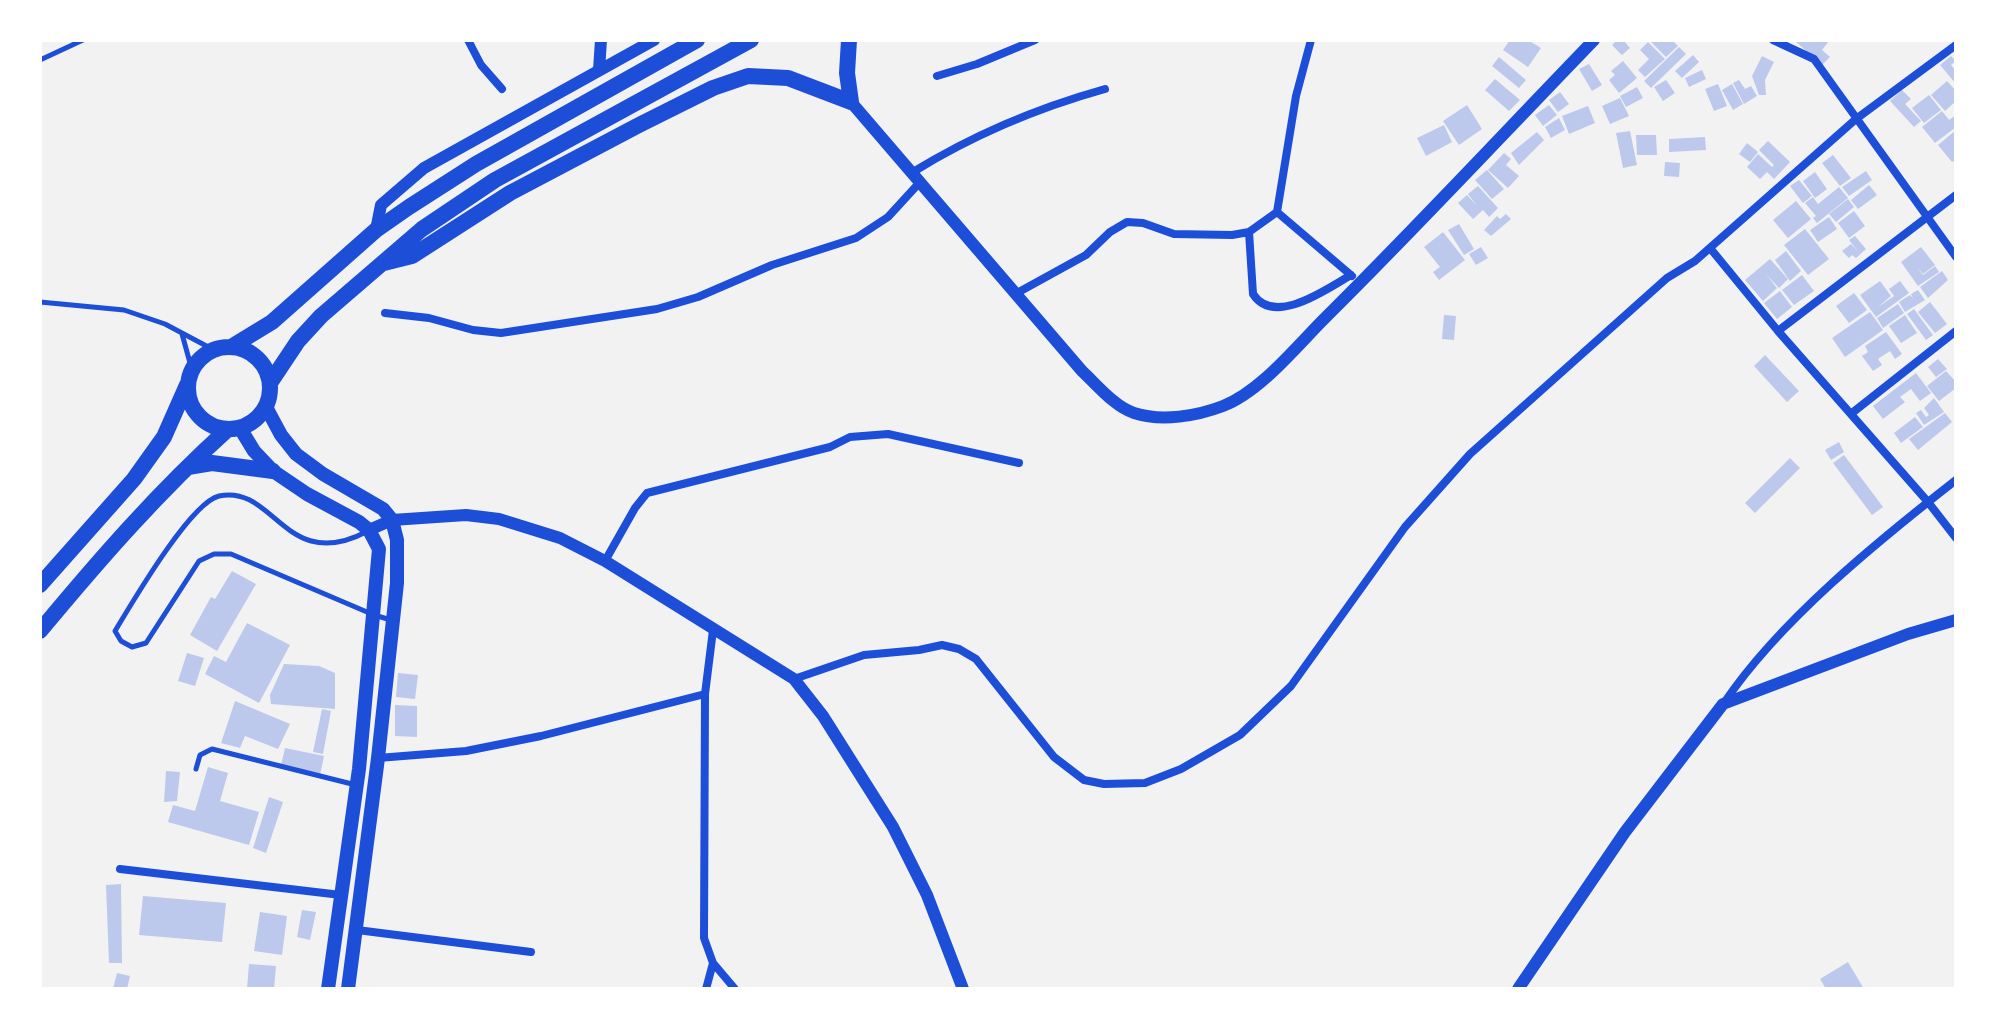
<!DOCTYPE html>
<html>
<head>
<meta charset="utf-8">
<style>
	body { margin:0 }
	#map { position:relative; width:1996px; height:1029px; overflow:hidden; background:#f2f2f2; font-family:Signika,sans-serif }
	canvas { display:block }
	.frame { position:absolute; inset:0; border:42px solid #fff; pointer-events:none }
</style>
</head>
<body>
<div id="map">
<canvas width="1996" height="1029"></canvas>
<div class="frame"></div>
</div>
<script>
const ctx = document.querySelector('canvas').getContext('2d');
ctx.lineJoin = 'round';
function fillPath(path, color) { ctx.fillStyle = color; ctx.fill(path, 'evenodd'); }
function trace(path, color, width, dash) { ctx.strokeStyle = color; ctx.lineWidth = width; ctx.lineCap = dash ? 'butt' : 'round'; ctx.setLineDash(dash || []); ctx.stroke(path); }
fillPath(new Path2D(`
	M1510 40H1528L1541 48 1528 67 1503 50Z
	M1617 40H1623L1630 48 1622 55 1612 45Z
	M1649 40H1672L1678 46 1666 57Z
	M1794 40H1827L1829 41 1822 50 1830 57 1822 65Z
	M1648 42 1665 59 1645 77 1638 70 1649 59 1640 50Z
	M1679 47 1686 54 1651 88 1644 81Z
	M1693 55 1699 62 1682 78 1675 71Z
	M1762 56 1774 62 1765 80 1766 95H1759L1752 76Z
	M1951 56 1956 61 1951 65 1956 71V84L1940 65Z
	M1499 57 1526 80 1519 88 1492 66Z
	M1623 61 1637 78 1619 93 1609 80 1615 75 1611 71Z
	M1589 64 1602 85 1592 91 1579 69Z
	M1702 70 1706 79 1689 87 1685 78Z
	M1495 79 1520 100 1509 111 1485 90Z
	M1666 80 1675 93 1663 101 1654 87Z
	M1739 80 1745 89 1751 86 1757 96 1744 104 1733 83Z
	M1947 81 1956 91V101L1945 111 1931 95Z
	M1718 84 1727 106 1714 111 1705 89Z
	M1732 84 1743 104 1733 110 1722 90Z
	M1637 87 1643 98 1626 107 1620 96Z
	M1902 90 1911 99 1905 104 1921 121 1914 127 1890 101Z
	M1560 92 1569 104 1558 112 1549 100Z
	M1929 95 1941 110 1924 123 1912 108Z
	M1620 98 1629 116 1610 124 1602 106Z
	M1467 105 1482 129 1459 145 1443 121Z
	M1549 105 1557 115 1543 126 1535 115Z
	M1588 106 1595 123 1569 134 1562 116Z
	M1942 111 1949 120 1956 115V127L1935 143 1922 127Z
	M1559 118 1565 130 1551 138 1545 127Z
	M1444 125 1452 142 1426 156 1417 138Z
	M1956 130V160L1952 162 1938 145Z
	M1630 131 1637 165 1623 168 1616 133Z
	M1537 132 1544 140 1519 165 1511 153Z
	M1636 135H1656L1657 155H1637Z
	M1705 137 1706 150 1669 152V139Z
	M1768 141 1790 162 1774 179 1767 172 1760 179 1747 167 1758 154 1772 167 1774 165 1759 150Z
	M1747 143 1758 152 1750 162 1739 154Z
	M1504 153 1511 159 1506 165 1519 176 1508 188 1488 170Z
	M1833 155 1851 178 1840 186 1822 163Z
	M1665 162 1680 163 1679 177 1664 176Z
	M1487 170 1504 189 1492 199 1475 180Z
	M1866 171 1872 180 1849 196 1842 187Z
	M1815 172 1827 189 1815 198 1803 181Z
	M1799 180 1812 196 1803 203 1790 186Z
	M1869 185 1877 195 1858 209 1851 200Z
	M1478 186 1498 208 1489 217 1483 210 1473 219 1458 203 1467 195 1477 206 1468 194Z
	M1839 187 1848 198 1817 223 1813 218 1816 216 1805 203 1813 197 1818 204Z
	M1848 199 1854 207 1836 222 1829 214Z
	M1796 201 1811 219 1788 238 1773 220Z
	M1854 211 1865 226 1849 238 1838 223Z
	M1506 214 1511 219 1491 236 1484 230 1497 216 1500 219Z
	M1829 217 1837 229 1818 242 1810 230Z
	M1459 224 1474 249 1464 255 1448 230Z
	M1805 229 1829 259 1808 275 1784 245Z
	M1443 232 1465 260 1439 280 1433 272 1440 267 1424 247Z
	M1855 236 1866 249 1856 258 1852 255 1849 258 1842 251 1851 244 1858 251 1849 240Z
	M1481 247 1488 258 1476 265 1469 254Z
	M1921 247 1935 265 1923 274 1916 266 1923 275 1935 266 1939 272 1918 286 1901 262Z
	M1786 251 1801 271 1790 281 1775 260Z
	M1770 259 1788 279 1779 288 1766 274 1777 288 1763 301 1745 280Z
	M1942 271 1948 280 1928 298 1920 287Z
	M1802 275 1814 291 1794 305 1782 290Z
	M1880 281 1891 296 1878 307 1894 296 1889 289 1900 281 1909 293 1876 317 1860 295Z
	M1918 290 1925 300 1905 312 1899 302 1910 295 1913 298 1911 294Z
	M1780 291 1792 307 1777 319 1764 303Z
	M1854 293 1867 310 1849 323 1836 306Z
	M1930 302 1947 324 1935 333 1918 312Z
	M1898 304 1904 313 1883 328 1877 318Z
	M1914 309 1933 335 1926 340 1907 314Z
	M1870 312 1883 330 1845 357 1832 338Z
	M1444 315 1456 316 1454 340 1442 339Z
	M1905 315 1917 333 1901 343 1889 326Z
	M1886 332 1902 354 1895 359 1890 351 1878 359 1882 365 1873 371 1862 356 1868 352 1865 346Z
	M1765 355 1799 391 1787 402 1754 366Z
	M1938 359 1947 369 1936 377 1928 367Z
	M1946 371 1956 382V388L1939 401 1927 386Z
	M1916 373 1931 393 1920 401 1911 389 1900 397 1905 402 1883 419 1873 406Z
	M1934 398 1944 412 1924 425 1916 413 1921 410 1926 417 1929 415 1924 408Z
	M1945 413 1952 422 1918 450 1909 439Z
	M1915 417 1923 427 1901 443 1894 433Z
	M1839 442 1844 452 1831 460 1825 450Z
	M1844 455 1883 507 1872 515 1833 463Z
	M1790 458 1800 468 1755 513 1745 503Z
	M232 571 256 584 217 651 190 635 211 597 215 599Z
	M247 623 290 645 259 703 205 674 214 656 226 662Z
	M187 653 204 658 195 686 178 681Z
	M284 664 319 666 335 673V709L271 704 270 695Z
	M398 673 418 675 415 699 396 697Z
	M235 701 290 724 278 749 245 736 240 748 221 743Z
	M395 705 417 706V737L395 736Z
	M322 709 331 711 323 754 313 752Z
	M285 748 324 756 320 775 281 765Z
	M208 767 228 773 220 801 259 812 249 845 168 822 173 805 195 811Z
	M166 771 180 772 177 801 164 802Z
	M269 797 283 802 266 853 253 848Z
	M121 884 122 963H109L106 885Z
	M143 896 226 903 222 942 139 935Z
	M302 910 316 912 310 940 297 937Z
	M260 912 287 916 282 955 254 951Z
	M1848 962 1864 989H1826L1820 979Z
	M249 964 276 966 274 989H247Z
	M117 973 130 976 127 989H113Z`), '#bdc9ec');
trace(new Path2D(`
	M40 60 83 40
	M40 302 124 310 165 324 214 350
	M182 334 192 370
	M368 531C285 575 275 484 219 496 190 503 132 603 115 631L121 641 132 647 146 643 199 561 214 554H231L374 615 391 620
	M196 769 200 755 212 749 356 785`), '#1d4ed8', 5);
trace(new Path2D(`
	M468 40 481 65 502 89
	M1773 40 1814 59 1956 257
	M937 76 977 64 1035 40
	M913 172C973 135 1037 108 1105 89
	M1277 212 1352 276
	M1249 232 1253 294C1274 327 1327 289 1351 275
	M1710 248 1778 331 1928 502 1956 538
	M1017 293 1086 255 1110 232 1127 222 1143 223 1174 234 1232 235 1249 232 1277 212 1296 96 1311 40
	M385 313 429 318 473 330 501 333 657 309 698 297 772 265 856 238 888 217 921 181
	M1778 331 1956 195
	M1852 413 1956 331
	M605 561 635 508 647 493 830 447 850 437 888 434 1019 463
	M713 630 705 694 704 938 713 963 735 989
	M794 679 864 655 919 650 942 645 959 649 976 659 1054 757 1084 780 1104 784 1145 783 1181 769 1240 735 1291 686 1405 527 1470 454 1667 278 1695 261 1856 119 1956 45
	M1724 703C1779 621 1878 541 1956 480
	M378 758 466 751 541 736 705 694
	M120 869 341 895
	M357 930 531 952
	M706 989 713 963`), '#1d4ed8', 8);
trace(new Path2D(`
	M599 70 601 40
	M851 102 1082 371C1097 385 1115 407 1134 413 1162 422 1197 416 1223 406 1260 392 1296 347 1324 319 1416 228 1504 133 1594 40
	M376 230 381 205 424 168 654 40
	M369 530 392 520 466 515 499 519 560 538 605 561 794 679 823 716 893 827 927 895 963 989
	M1518 989 1625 832 1723 704 1908 634 1956 620`), '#1d4ed8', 12);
trace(new Path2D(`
	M266 407 281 435 296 454 323 474 383 509 392 520 397 540V583L378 758 348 989
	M240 428 254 451 273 471 307 494 359 522 369 530 379 549 359 769 328 989`), '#1d4ed8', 14);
trace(new Path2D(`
	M849 40 847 73 851 102
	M384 263 412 256 510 193 639 125 713 88 748 76 788 78 851 102
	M231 347 272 322 376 230 409 207 476 164 697 40
	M188 388a41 41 0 1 1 82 0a41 41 0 1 1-82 0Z
	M270 383 298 341 321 316 422 229 495 180 751 40
	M188 467 212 463 273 471
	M40 585 134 479 164 437 187 385
	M40 631C99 560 159 491 228 429`), '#1d4ed8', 16);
</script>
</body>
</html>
